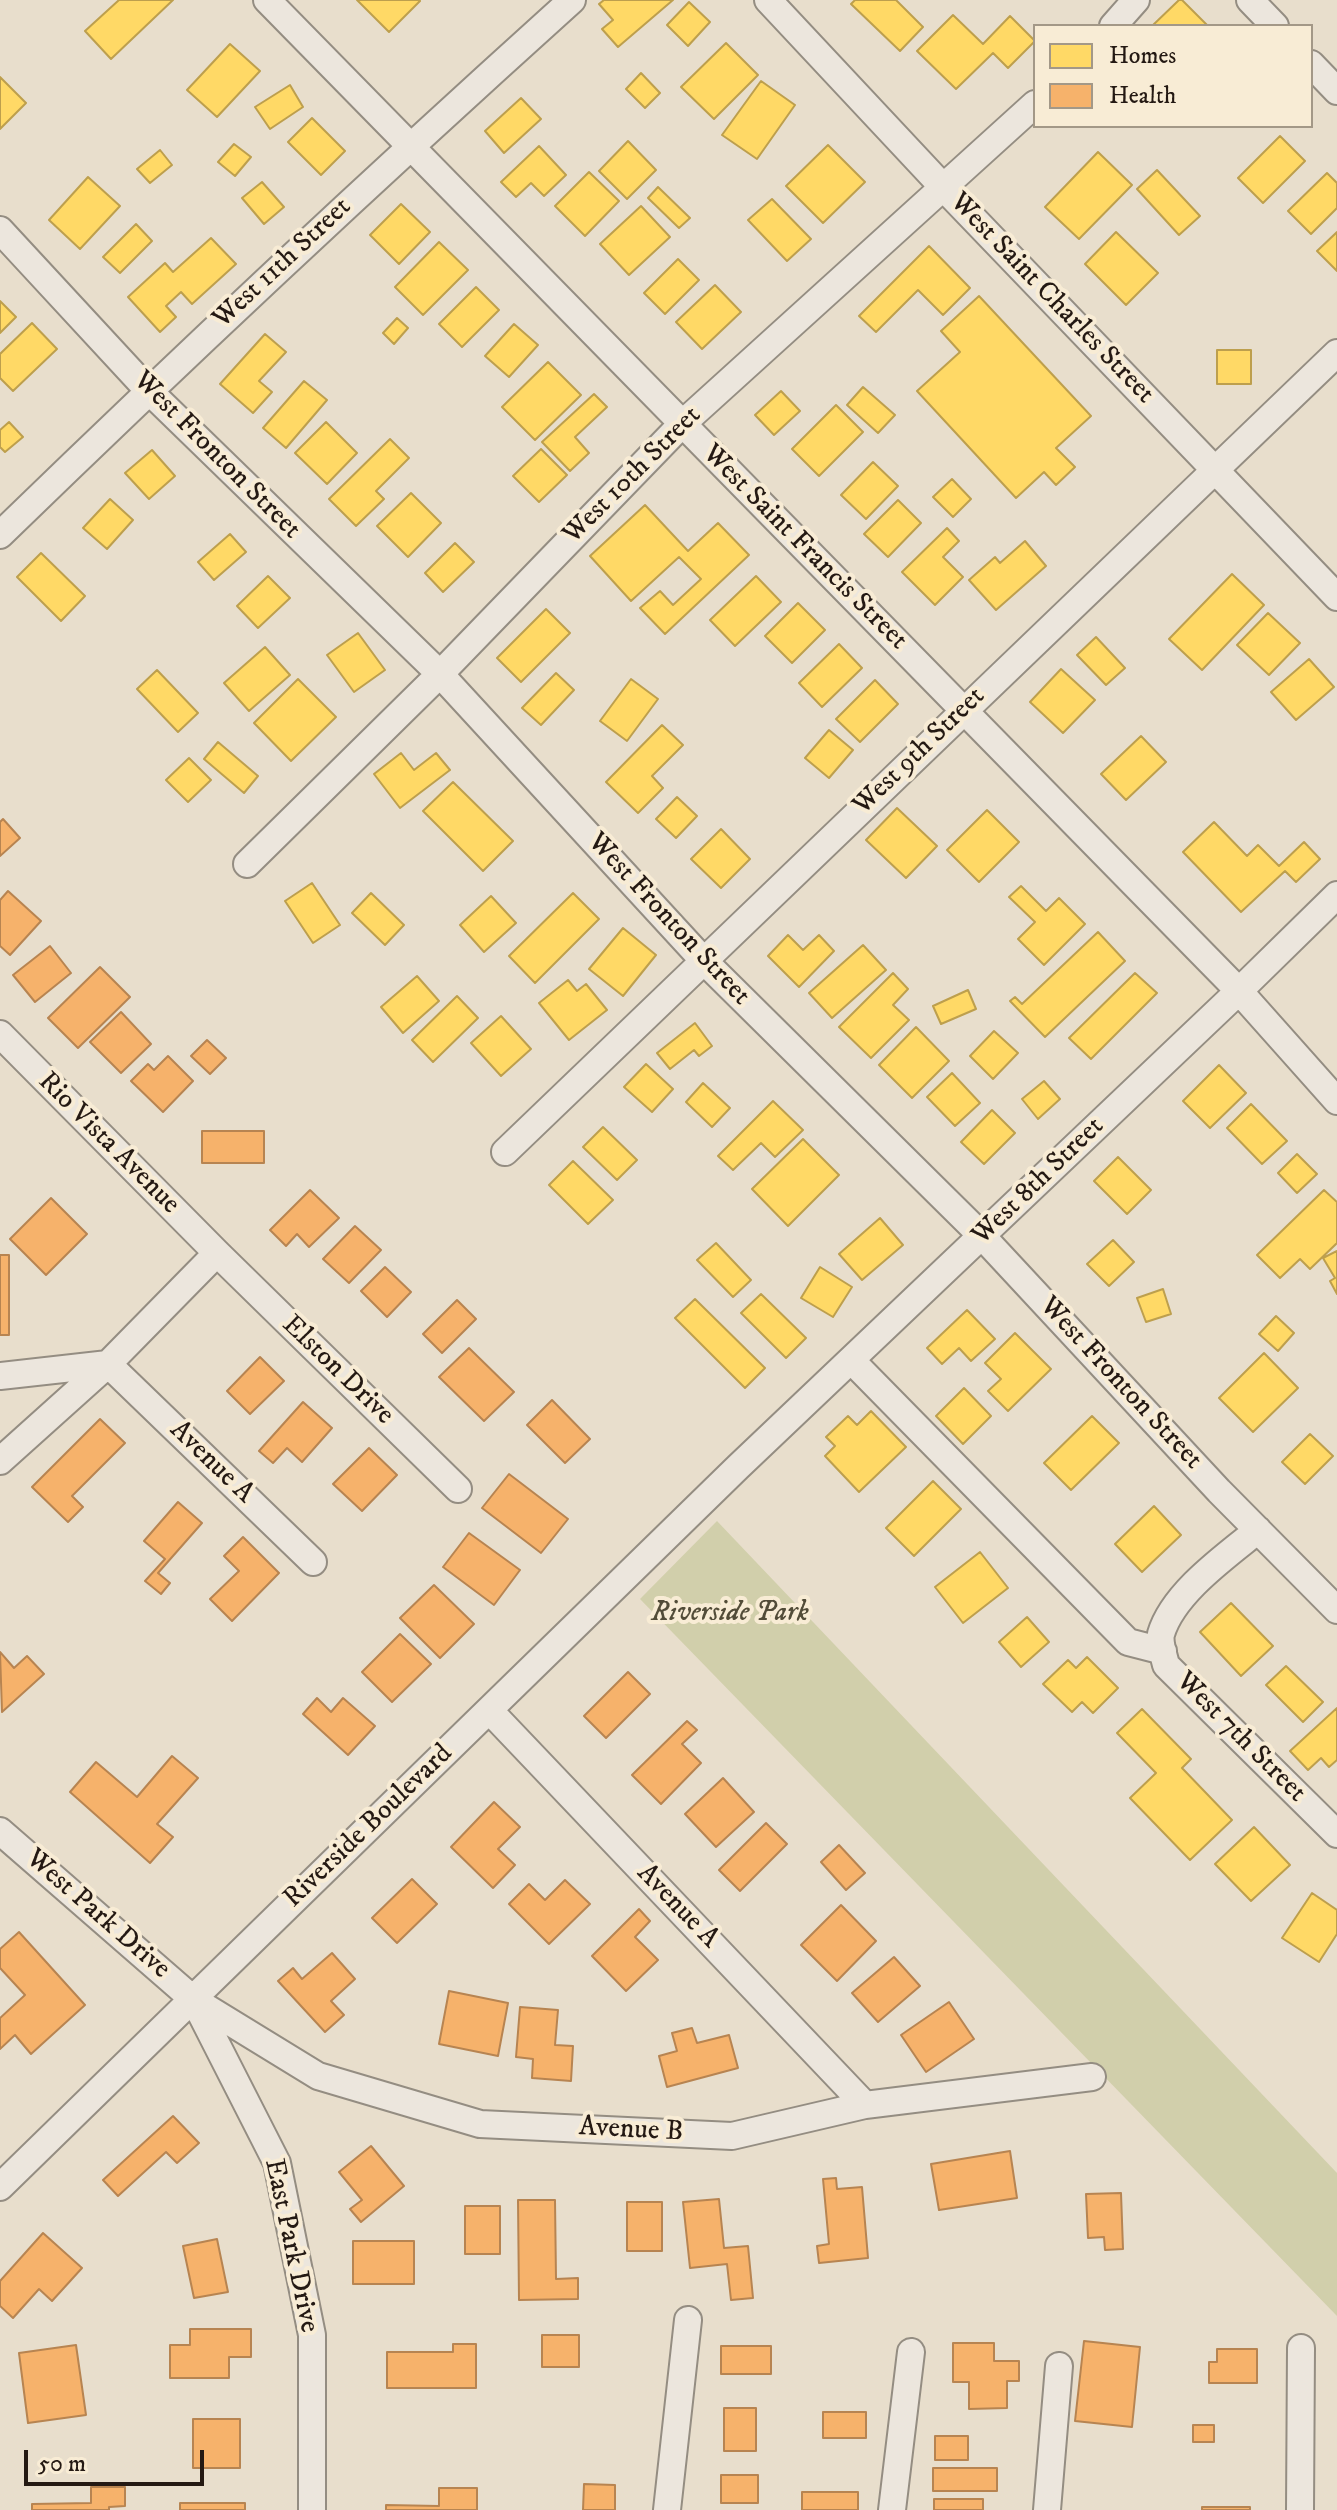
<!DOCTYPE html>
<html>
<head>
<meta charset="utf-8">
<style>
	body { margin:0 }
	#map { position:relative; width:1337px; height:2510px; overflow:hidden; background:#e8decc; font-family:"IM FELL DW Pica",serif }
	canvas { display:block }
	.legend { position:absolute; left:1033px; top:24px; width:280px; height:104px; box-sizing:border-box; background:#f8ecd5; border:2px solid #a39887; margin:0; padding:10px 14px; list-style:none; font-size:24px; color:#241913 }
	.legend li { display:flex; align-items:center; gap:16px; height:40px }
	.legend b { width:40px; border:2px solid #a39887 }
	.scale { position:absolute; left:24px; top:2450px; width:180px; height:36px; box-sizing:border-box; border:4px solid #241913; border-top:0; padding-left:10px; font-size:24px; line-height:28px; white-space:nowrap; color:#241913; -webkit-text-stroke:6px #f8ecd5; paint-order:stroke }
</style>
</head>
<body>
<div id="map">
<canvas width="1337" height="2510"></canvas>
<ul class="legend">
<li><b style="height:22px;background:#ffd966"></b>Homes</li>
<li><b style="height:22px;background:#f6b26b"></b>Health</li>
</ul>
<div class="scale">50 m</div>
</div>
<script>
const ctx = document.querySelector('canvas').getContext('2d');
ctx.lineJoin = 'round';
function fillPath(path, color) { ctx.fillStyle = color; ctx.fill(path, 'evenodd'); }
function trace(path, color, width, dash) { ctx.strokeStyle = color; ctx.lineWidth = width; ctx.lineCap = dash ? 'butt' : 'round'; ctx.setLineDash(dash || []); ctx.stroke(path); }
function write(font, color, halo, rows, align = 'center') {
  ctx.font = font + ' "IM FELL DW Pica",serif'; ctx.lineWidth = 8; ctx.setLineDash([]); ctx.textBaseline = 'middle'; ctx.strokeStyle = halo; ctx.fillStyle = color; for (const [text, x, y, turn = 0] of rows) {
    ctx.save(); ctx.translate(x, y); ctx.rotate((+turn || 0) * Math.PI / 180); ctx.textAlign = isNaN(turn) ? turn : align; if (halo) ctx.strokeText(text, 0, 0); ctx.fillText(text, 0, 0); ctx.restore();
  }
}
fillPath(new Path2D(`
	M717 1521 1337 2173V2316L640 1599Z`), '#d1cfab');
const homes = new Path2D(`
	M119 0H173L111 59 85 31Z
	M357 0H418L420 1 389 32Z
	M604 0H673L618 47 602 29 613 20 599 4Z
	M855 0H896L923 27 900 51 851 4Z
	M1179 0H1182L1208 26H1152Z
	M689 2 710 22 688 46 667 25Z
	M953 15 983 44 1010 16 1035 41 1008 68 993 53 956 89 917 51Z
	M726 43 758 75 714 119 681 87Z
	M230 44 260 71 217 117 187 90Z
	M641 73 660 93 645 108 626 89Z
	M0 77 26 103 0 129Z
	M761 81 795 105 757 159 722 135Z
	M290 85 303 107 270 129 255 107Z
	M521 98 541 119 504 153 485 131Z
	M312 118 345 151 321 175 288 142Z
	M1280 136 1305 161 1263 203 1238 178Z
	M628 141 656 170 627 199 599 171Z
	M234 144 251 157 235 176 218 162Z
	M828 145 865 182 823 223 786 186Z
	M539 146 566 175 544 196 531 183 516 197 501 182Z
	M160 150 172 165 150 183 137 169Z
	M1098 152 1132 185 1079 239 1045 207Z
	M1157 170 1200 216 1179 235 1137 189Z
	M589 172 619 201 585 236 555 206Z
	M1327 173 1337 183V208L1311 234 1288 211Z
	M88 177 120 206 80 249 49 220Z
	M262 182 284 207 264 224 242 198Z
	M658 187 690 218 679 228 648 198Z
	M772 199 811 239 787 261 748 220Z
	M401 204 430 232 399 264 370 235Z
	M641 206 670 237 629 275 600 244Z
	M136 224 152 241 120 273 103 257Z
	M1116 232 1158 273 1126 305 1085 264Z
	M1337 232V271L1317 251Z
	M211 238 236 264 192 304 181 292 166 306 176 317 160 332 128 297 165 263 173 272Z
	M439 242 468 270 423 315 395 287Z
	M929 246 970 288 943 315 918 290 876 332 859 316Z
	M678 259 699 280 665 314 644 293Z
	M715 285 741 312 702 349 676 322Z
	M476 287 499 310 462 347 439 324Z
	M979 296 1091 416 1056 448 1075 467 1056 485 1044 472 1016 498 917 391 960 352 941 331Z
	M0 301 16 317 0 333Z
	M397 318 408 328 394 344 383 333Z
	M32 323 57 349 13 391 0 378V354Z
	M514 324 538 345 509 377 485 356Z
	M265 334 286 352 259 381 272 392 253 413 220 384Z
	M1217 350H1251V384H1217Z
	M548 362 581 395 535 440 502 407Z
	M304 381 327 400 286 448 263 428Z
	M863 387 895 415 878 433 847 405Z
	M781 391 800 411 774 435 755 415Z
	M594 394 607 407 575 437 589 453 570 471 542 442Z
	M836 405 863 432 819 476 792 449Z
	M9 422 23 437 5 452 0 447V430Z
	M326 422 357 453 327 484 295 453Z
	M390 439 409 458 376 491 384 499 356 526 329 499Z
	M541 449 567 475 539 502 513 476Z
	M152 450 175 476 149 499 125 473Z
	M873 462 898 486 866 519 841 495Z
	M952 479 971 499 953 517 933 497Z
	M411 493 441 523 408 557 377 526Z
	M110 499 133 520 107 549 83 528Z
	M898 500 921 523 888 557 864 534Z
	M645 505 688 551 718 523 749 555 665 634 640 608 660 591 673 605 701 579 679 557 631 601 590 556Z
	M947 528 959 541 943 557 963 577 935 605 902 572Z
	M230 534 246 552 214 580 198 562Z
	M1025 541 1046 566 996 610 969 580 995 557 1000 563Z
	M455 543 474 562 443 592 425 573Z
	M41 553 85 596 61 621 17 577Z
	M1232 574 1264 605 1202 670 1169 639Z
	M268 576 290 598 258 628 237 606Z
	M756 576 781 602 735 646 710 620Z
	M798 603 825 630 792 663 765 636Z
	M546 609 570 633 521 682 497 658Z
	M1268 613 1300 643 1269 675 1237 645Z
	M358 633 385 670 354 692 327 655Z
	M1096 637 1125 668 1106 685 1077 655Z
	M839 644 862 668 822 707 799 683Z
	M265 647 290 675 249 711 224 683Z
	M1309 659 1334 687 1296 720 1271 692Z
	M1061 669 1095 700 1063 733 1030 702Z
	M157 670 198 713 178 732 137 689Z
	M556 673 574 690 541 725 522 708Z
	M298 679 336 717 291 761 254 723Z
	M631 679 658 699 627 741 600 721Z
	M875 680 898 704 860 742 836 719Z
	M662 725 683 745 652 776 663 788 638 813 606 782Z
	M829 730 853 750 829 778 805 758Z
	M1141 736 1166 762 1126 800 1101 774Z
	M218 742 258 776 244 793 204 759Z
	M401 753 414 770 436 753 450 770 400 808 374 774Z
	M189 758 211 780 188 802 166 780Z
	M453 782 513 841 483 871 423 811Z
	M677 797 697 816 676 838 656 819Z
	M897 808 937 846 906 878 866 840Z
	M987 810 1019 842 979 882 947 850Z
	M1214 822 1247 856 1258 845 1279 866 1304 842 1320 859 1296 882 1285 871 1241 912 1183 852Z
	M721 829 750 859 721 888 691 859Z
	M312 883 340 925 313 943 285 901Z
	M1021 886 1046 911 1059 898 1085 924 1044 965 1018 939 1035 922 1009 897Z
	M371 893 404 925 385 945 352 913Z
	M573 893 599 919 535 983 509 956Z
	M491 896 516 923 484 952 460 925Z
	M623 928 656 955 623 996 589 969Z
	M1098 932 1125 961 1045 1037 1010 1001 1015 997 1022 1004Z
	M788 935 803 950 819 935 834 951 799 987 768 956Z
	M863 945 886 970 832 1018 809 993Z
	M893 973 908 989 893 1005 909 1020 871 1058 839 1027Z
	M1135 973 1157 993 1091 1059 1069 1038Z
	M417 976 439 1001 403 1033 381 1007Z
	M568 980 577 991 586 984 607 1010 569 1040 539 1003Z
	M968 990 976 1009 941 1024 933 1006Z
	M457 996 478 1018 433 1062 412 1040Z
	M501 1016 531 1049 501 1076 471 1043Z
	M695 1023 712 1046 699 1056 694 1050 670 1069 657 1053Z
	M916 1027 949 1061 912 1098 879 1065Z
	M994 1031 1018 1053 993 1079 970 1056Z
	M646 1064 673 1089 652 1112 624 1087Z
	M1219 1065 1246 1093 1210 1128 1183 1101Z
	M952 1073 980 1103 955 1126 927 1097Z
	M1044 1081 1060 1099 1038 1119 1022 1099Z
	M703 1083 730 1108 712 1127 686 1102Z
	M773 1101 803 1130 775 1157 761 1143 733 1170 718 1156Z
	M1251 1104 1287 1141 1262 1164 1227 1128Z
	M992 1110 1015 1133 984 1164 961 1142Z
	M603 1127 637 1160 617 1180 583 1147Z
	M803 1139 839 1175 788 1226 752 1189Z
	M1297 1154 1317 1174 1297 1193 1278 1173Z
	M1118 1157 1151 1190 1127 1214 1094 1181Z
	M573 1161 613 1200 588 1224 549 1185Z
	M1324 1190 1337 1202V1243L1310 1269 1300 1259 1280 1278 1257 1255Z
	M880 1218 903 1245 862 1280 839 1254Z
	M1113 1240 1134 1262 1109 1286 1087 1264Z
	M716 1243 751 1280 733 1297 697 1260Z
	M1337 1251V1294L1330 1281 1335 1278 1323 1258Z
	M820 1267 852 1287 833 1317 801 1298Z
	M1163 1289 1171 1314 1146 1322 1137 1298Z
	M761 1294 806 1338 786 1358 741 1313Z
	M695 1299 765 1368 745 1388 675 1318Z
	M967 1310 995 1339 971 1361 959 1348 942 1364 927 1348Z
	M1276 1316 1294 1333 1278 1351 1259 1334Z
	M1015 1333 1051 1369 1008 1411 988 1391 1001 1379 985 1363Z
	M1264 1353 1298 1388 1253 1432 1219 1398Z
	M964 1388 991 1416 963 1444 936 1416Z
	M871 1411 906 1447 859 1492 825 1456 835 1446 826 1437 848 1416 857 1425Z
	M1092 1416 1119 1443 1071 1490 1044 1463Z
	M1310 1434 1333 1456 1305 1484 1282 1462Z
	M933 1481 961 1509 914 1556 886 1528Z
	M1154 1506 1181 1535 1142 1572 1115 1544Z
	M980 1552 1008 1588 963 1623 935 1587Z
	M1231 1603 1273 1646 1241 1676 1200 1632Z
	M1027 1617 1049 1642 1021 1667 999 1642Z
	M1087 1657 1118 1688 1093 1713 1082 1702 1072 1712 1043 1684 1068 1660 1076 1668Z
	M1286 1666 1323 1702 1303 1722 1266 1685Z
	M1337 1708V1760L1329 1767 1321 1758 1308 1770 1290 1751Z
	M1142 1709 1191 1759 1182 1768 1232 1820 1190 1860 1130 1798 1156 1773 1117 1733Z
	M1254 1827 1290 1865 1251 1901 1215 1864Z
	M1312 1893 1337 1910V1934L1319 1962 1282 1938Z`);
fillPath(homes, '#ffd966');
trace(homes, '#bd9f4d', 2);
const health = new Path2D(`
	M3 819 20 838 0 856V822Z
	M8 891 41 921 10 955 0 946V900Z
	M50 946 71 973 35 1002 13 975Z
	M100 967 130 997 78 1048 48 1018Z
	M121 1012 151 1044 121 1073 90 1042Z
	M207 1040 226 1058 210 1074 191 1056Z
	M168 1056 193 1081 163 1112 131 1081 148 1064 154 1070Z
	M202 1131H264V1163H202Z
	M310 1190 339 1218 309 1247 297 1234 286 1246 270 1230Z
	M51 1198 87 1234 46 1275 10 1239Z
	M355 1226 381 1250 349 1283 323 1259Z
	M0 1255H9V1335H0Z
	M385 1267 411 1292 387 1317 361 1291Z
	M457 1300 476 1319 442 1353 423 1334Z
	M469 1348 514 1392 484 1421 439 1377Z
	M260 1357 284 1381 250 1414 227 1391Z
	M552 1400 590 1439 565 1463 527 1425Z
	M303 1402 332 1428 302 1462 287 1448 273 1463 259 1451Z
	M100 1419 125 1443 72 1496 83 1507 68 1522 32 1487Z
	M369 1448 397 1475 362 1511 333 1484Z
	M509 1474 568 1519 541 1553 482 1508Z
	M178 1502 202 1523 158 1573 170 1583 161 1594 145 1581 165 1559 144 1541Z
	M469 1533 520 1570 494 1605 443 1567Z
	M243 1537 279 1573 232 1621 210 1599 239 1571 224 1556Z
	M434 1585 474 1624 440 1658 400 1618Z
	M400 1634 431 1664 392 1702 362 1672Z
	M0 1652 14 1668 27 1656 44 1674 2 1712Z
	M628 1672 650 1694 606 1738 584 1716Z
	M317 1698 331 1712 343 1698 375 1726 348 1755 303 1714Z
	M687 1721 697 1730 682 1744 701 1763 661 1804 632 1775Z
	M172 1756 198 1778 157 1824 173 1837 150 1863 70 1792 96 1762 137 1797Z
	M723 1778 754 1812 716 1847 685 1814Z
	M494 1802 520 1827 498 1849 515 1865 493 1888 451 1847Z
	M766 1823 787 1844 740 1891 719 1870Z
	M839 1845 865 1873 846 1890 821 1862Z
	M412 1879 437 1904 397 1943 372 1918Z
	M565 1880 590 1904 549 1944 509 1904 529 1884 545 1900Z
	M841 1905 876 1941 837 1981 801 1945Z
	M639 1909 650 1921 635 1937 658 1960 626 1991 592 1956Z
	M19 1932 85 2005 31 2054 15 2035 0 2049V2018L25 1995 0 1968V1949Z
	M332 1953 355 1979 331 2001 344 2015 325 2032 278 1981 293 1968 302 1979Z
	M894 1957 920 1986 878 2022 852 1993Z
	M449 1991 508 2003 498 2056 439 2044Z
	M949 2002 974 2039 926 2072 901 2035Z
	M520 2007 558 2010 555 2045 573 2046 571 2081 532 2078 533 2059 516 2057Z
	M692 2028 697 2043 729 2035 738 2068 667 2087 659 2056 677 2051 672 2033Z
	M173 2116 199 2143 177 2163 166 2152 118 2196 103 2180Z
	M371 2146 404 2186 361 2222 350 2209 362 2200 339 2172Z
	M1010 2151 1017 2198 939 2210 931 2164Z
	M836 2178 837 2189 862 2187 868 2258 819 2263 817 2246 829 2244 823 2179Z
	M1121 2193 1123 2249 1105 2250 1104 2237 1088 2238 1086 2194Z
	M719 2199 724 2248 748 2246 753 2298 731 2300 727 2264 690 2268 683 2202Z
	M518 2200H555L556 2279 578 2278V2299L519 2300Z
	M627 2202H662V2251H627Z
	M465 2206H500V2254H465Z
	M43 2233 82 2268 52 2301 39 2289 13 2318 0 2306V2281Z
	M217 2239 228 2292 194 2298 183 2246Z
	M353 2241H414V2284H353Z
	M190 2329H251V2357H229V2378H170V2345H190Z
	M542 2335H579V2367H542Z
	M1084 2341 1140 2347 1132 2427 1075 2421Z
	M953 2343H994V2361H1019V2381H1007V2408L969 2409V2382H953Z
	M453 2344H476V2388H387V2352H453Z
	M76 2345 86 2415 28 2423 19 2353Z
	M721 2346H771V2374H721Z
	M1217 2349H1257V2383H1209V2362H1217Z
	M724 2408H756V2451H724Z
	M823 2412H866V2438H823Z
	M193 2419H240V2468H193Z
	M1193 2425H1214V2442H1193Z
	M935 2436H968V2460H935Z
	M933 2468H997V2491H933Z
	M721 2475H758V2503H721Z
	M584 2484 615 2485V2510H583Z
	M91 2487H125V2506L109 2507V2510H32V2504L91 2503Z
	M439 2488H477V2510H386V2505L439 2506Z
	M802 2492H858V2510H802Z
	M934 2499H983V2510H934Z
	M180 2503H245V2510H180Z
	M1202 2507H1250V2510H1202Z`);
fillPath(health, '#f6b26b');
trace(health, '#b78451', 2);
const minor = new Path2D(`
	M267 0 1239 991 1337 1101
	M768 0 943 187 1337 597
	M1250 0 1275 26
	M1113 26 1136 0
	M1311 64 1337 91
	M0 230 148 390 440 674 704 961 982 1236 1219 1491 1337 1610
	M0 535C187 353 378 175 572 0
	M247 864 440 674 682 424 1035 104
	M0 1034 217 1253 458 1489
	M505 1152 1337 353
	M851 1360 1128 1642 1163 1651
	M0 1376 108 1364 217 1253
	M0 1461 108 1364 313 1562
	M1258 1530C1226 1556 1173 1593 1161 1634 1159 1643 1164 1656 1166 1665L1337 1834
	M489 1710 865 2105
	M0 1831 194 2000 318 2076 480 2124 732 2136 865 2105 1092 2077
	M194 2000 277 2163 312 2335V2510
	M0 2187 738 1467 1239 991 1337 895
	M667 2510 688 2320
	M892 2510 911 2352
	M1047 2510 1059 2366
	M1300 2510 1301 2348`);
trace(minor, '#948d82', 30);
trace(minor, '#ece6dd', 26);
write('28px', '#241913', '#f8ecd5', [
	["West 11th Street",283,264,-43],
	["West Saint Charles Street",1051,299,46],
	["West Fronton Street",216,456,45],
	["West 10th Street",633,476,-45],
	["West Saint Francis Street",804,548,45],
	["West 9th Street",920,752,-44],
	["West Fronton Street",668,920,47],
	["Rio Vista Avenue",108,1144,45],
	["West 8th Street",1039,1182,-44],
	["Elston Drive",337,1371,44],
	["West Fronton Street",1120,1384,47],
	["Avenue A",211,1463,44],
	["West 7th Street",1240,1738,45],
	["Riverside Boulevard",369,1827,-44],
	["Avenue A",677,1907,46],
	["West Park Drive",97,1915,41],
	["Avenue B",631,2131,3],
	["East Park Drive",290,2246,78]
]);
write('italic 28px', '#524c38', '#f8ecd5', [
	["Riverside Park",730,1614]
]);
</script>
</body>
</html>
